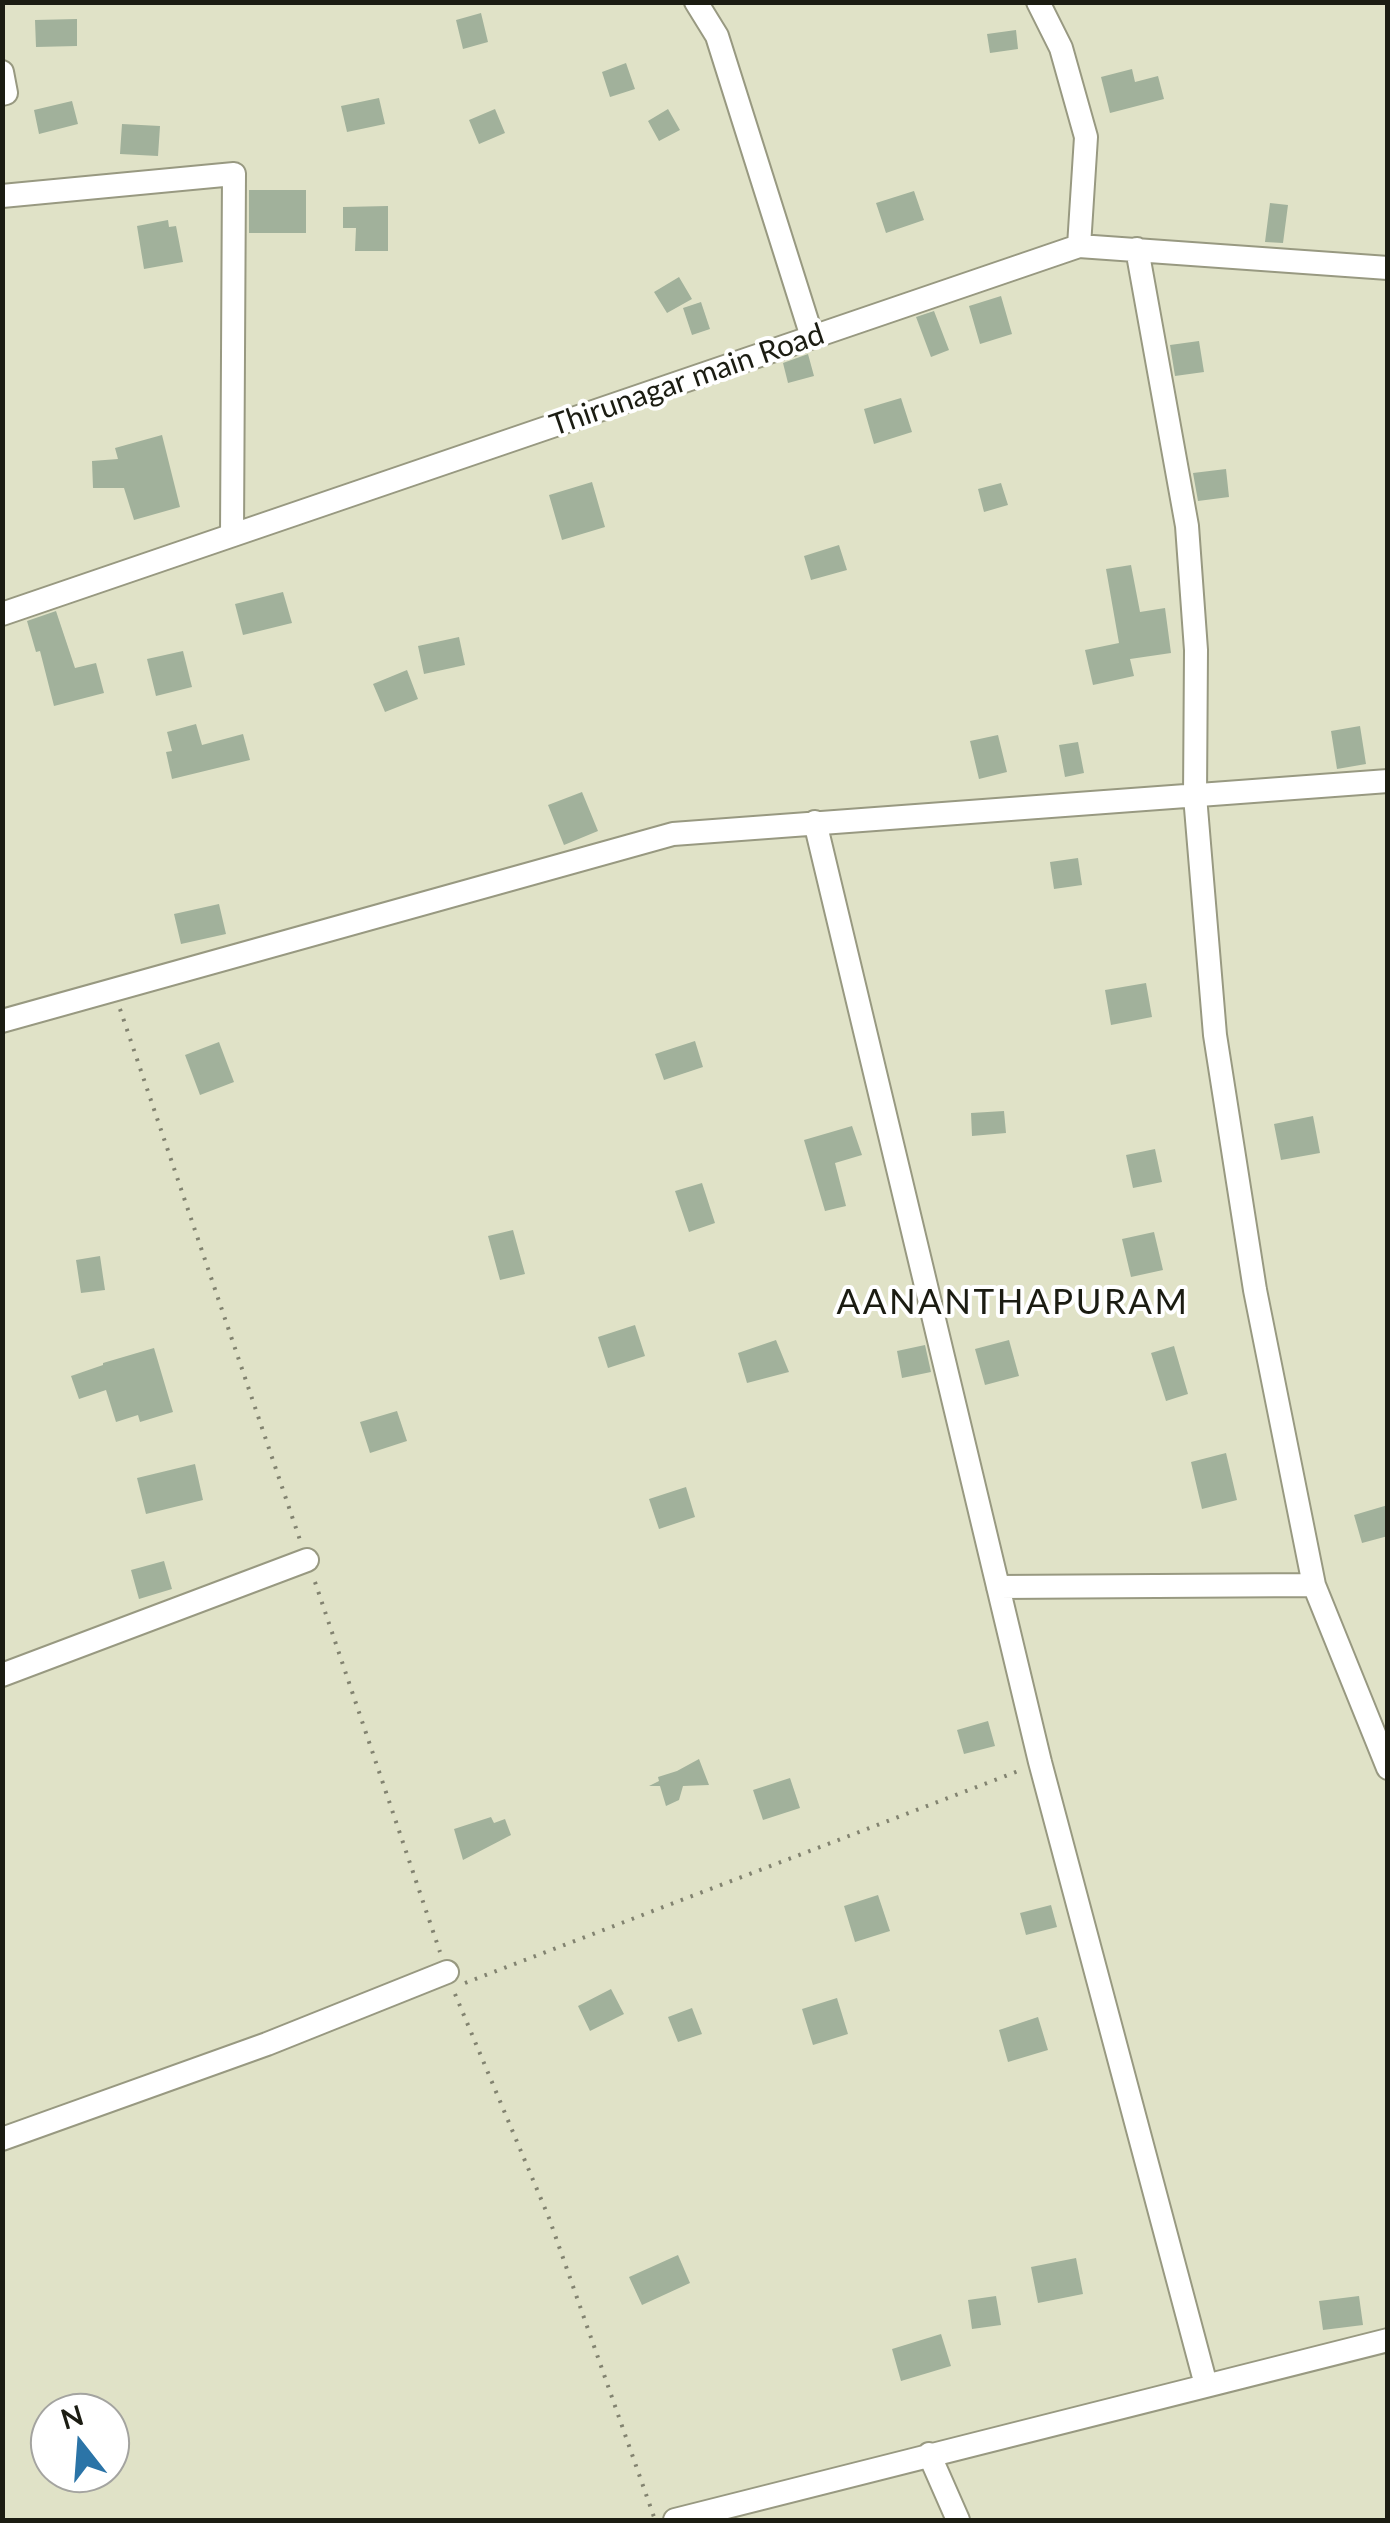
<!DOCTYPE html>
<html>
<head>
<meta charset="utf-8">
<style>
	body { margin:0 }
	#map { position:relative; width:1390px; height:2523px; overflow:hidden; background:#e0e2c7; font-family:Lato,sans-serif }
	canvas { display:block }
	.frame { position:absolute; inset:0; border:5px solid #1b1c12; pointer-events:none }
	.north { position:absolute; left:30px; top:2393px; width:100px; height:100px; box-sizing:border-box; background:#fff; border:2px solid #a4a4a0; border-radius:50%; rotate:343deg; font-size:28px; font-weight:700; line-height:40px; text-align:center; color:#1b1c12 }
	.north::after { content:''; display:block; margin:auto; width:35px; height:45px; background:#2b74a7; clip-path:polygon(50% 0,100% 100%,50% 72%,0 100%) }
</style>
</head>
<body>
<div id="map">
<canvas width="1390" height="2523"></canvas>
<div class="frame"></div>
<div class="north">N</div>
</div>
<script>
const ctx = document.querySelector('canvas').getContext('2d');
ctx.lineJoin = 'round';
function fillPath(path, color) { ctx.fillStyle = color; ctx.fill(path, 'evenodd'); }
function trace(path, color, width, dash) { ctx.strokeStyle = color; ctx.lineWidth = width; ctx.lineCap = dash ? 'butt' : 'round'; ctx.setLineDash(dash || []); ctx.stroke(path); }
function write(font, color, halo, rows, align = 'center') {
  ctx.font = font + ' Lato,sans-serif'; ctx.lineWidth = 8; ctx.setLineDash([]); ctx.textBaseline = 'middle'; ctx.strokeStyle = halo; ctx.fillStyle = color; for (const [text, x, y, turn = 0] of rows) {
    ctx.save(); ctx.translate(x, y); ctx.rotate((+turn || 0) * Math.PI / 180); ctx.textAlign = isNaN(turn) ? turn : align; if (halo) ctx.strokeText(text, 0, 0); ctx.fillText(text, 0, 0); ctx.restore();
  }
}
fillPath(new Path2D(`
	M481 13 488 42 463 49 456 20Z
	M77 19V46L36 47 35 20Z
	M1016 30 1018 49 990 53 987 34Z
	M626 63 635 89 610 97 602 72Z
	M1132 69 1135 82 1158 76 1164 99 1110 113 1101 77Z
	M379 98 385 124 347 132 341 106Z
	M72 101 78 124 39 134 34 110Z
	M495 109 505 133 479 144 469 120Z
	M668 109 680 130 659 141 648 121Z
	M122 124 160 126 158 156 120 154Z
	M249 190H306V233H249Z
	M914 191 924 220 886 233 876 203Z
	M1270 203 1288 205 1283 243 1265 242Z
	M388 206V251H355L356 228H343V207Z
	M168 220 169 227 176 226 183 262 144 269 137 226Z
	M679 277 692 299 667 313 654 292Z
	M1001 296 1012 334 980 344 969 306Z
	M701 302 710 329 692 335 683 308Z
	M934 311 949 350 931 357 916 317Z
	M1199 341 1204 372 1175 376 1170 345Z
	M808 354 814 376 788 383 783 363Z
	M901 398 912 432 874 444 864 409Z
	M162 435 180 507 134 520 124 488H93L92 461 118 459 115 448Z
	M1226 469 1229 497 1198 501 1193 473Z
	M592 482 605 527 562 540 549 495Z
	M1001 483 1008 505 984 512 978 489Z
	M839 545 847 570 811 580 804 556Z
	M1131 565 1140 612 1165 608 1171 653 1130 659 1134 676 1093 685 1085 650 1119 643 1106 569Z
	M283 592 292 623 243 635 235 604Z
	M56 611 75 668 96 663 104 693 54 706 40 651 36 652 27 621Z
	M459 637 465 665 424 674 418 646Z
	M183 651 192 687 156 696 147 659Z
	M407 670 418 699 385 712 373 684Z
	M196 724 202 745 243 734 250 760 172 779 166 752 172 751 167 732Z
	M1360 726 1366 764 1337 769 1331 731Z
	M998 735 1007 772 979 779 970 741Z
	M1078 742 1084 773 1065 777 1059 745Z
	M582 792 598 831 564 845 548 805Z
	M1078 858 1082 885 1054 889 1050 862Z
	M219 904 226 934 181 944 174 914Z
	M1146 983 1152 1017 1111 1025 1105 990Z
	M695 1041 703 1067 664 1080 655 1054Z
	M219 1042 234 1082 200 1095 185 1055Z
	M1004 1111 1006 1133 972 1136 971 1113Z
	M1313 1116 1320 1153 1281 1160 1274 1124Z
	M852 1126 862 1155 835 1163 846 1206 825 1211 804 1140Z
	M1155 1149 1162 1182 1133 1188 1126 1155Z
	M702 1183 715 1223 689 1232 675 1191Z
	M513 1230 525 1274 500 1280 488 1236Z
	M1154 1232 1163 1270 1131 1277 1122 1239Z
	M100 1256 105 1290 81 1293 76 1260Z
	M635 1325 645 1356 608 1368 598 1337Z
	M776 1340 789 1372 747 1383 738 1353Z
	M1009 1340 1019 1376 985 1385 975 1349Z
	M925 1345 931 1372 902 1378 897 1351Z
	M1174 1346 1188 1394 1166 1401 1151 1353Z
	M154 1348 173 1412 140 1422 138 1415 116 1422 106 1390 79 1399 71 1376 103 1365V1363Z
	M397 1411 407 1441 370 1453 360 1422Z
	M1226 1453 1237 1500 1202 1509 1191 1462Z
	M195 1464 203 1500 146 1514 137 1478Z
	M686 1487 695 1517 659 1529 649 1499Z
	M1388 1505V1536L1362 1543 1354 1515Z
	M164 1561 172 1589 139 1599 131 1570Z
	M988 1721 995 1746 964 1754 957 1730Z
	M699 1759 709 1785 683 1786 679 1800 666 1806 660 1786H649L659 1781 658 1777 677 1771Z
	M790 1778 800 1808 763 1820 753 1790Z
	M491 1817 494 1823 505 1819 511 1835 463 1860 454 1829Z
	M878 1895 890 1931 855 1942 844 1906Z
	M1051 1905 1057 1927 1026 1935 1020 1913Z
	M611 1989 624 2014 590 2031 578 2006Z
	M837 1998 848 2034 813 2045 802 2009Z
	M692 2008 702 2034 678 2042 668 2017Z
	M1038 2017 1048 2050 1008 2062 999 2030Z
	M678 2255 690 2283 642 2305 629 2277Z
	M1076 2258 1083 2294 1038 2303 1031 2267Z
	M996 2296 1001 2325 972 2329 968 2300Z
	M1359 2296 1363 2325 1323 2330 1319 2301Z
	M941 2334 951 2366 901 2381 892 2349Z`), '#a1b19b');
const minor = new Path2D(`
	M696 2 717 36 812 337
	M1038 2 1061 48 1086 137 1079 246
	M2 72 6 93 2 94
	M2 196 234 174 232 535
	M1137 249 1187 526 1196 650 1195 796 1215 1035 1255 1290 1314 1585 1388 1768
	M2 614 1079 246 1388 268
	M815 822 1040 1762 1206 2385
	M2 1021 673 834 1388 781
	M998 1587 1314 1585
	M2 1675 307 1560
	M2 2139 267 2044 447 1972
	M929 2454 958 2520
	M675 2520 1388 2340`);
trace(minor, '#989981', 26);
trace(new Path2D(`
	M120 1009 300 1540
	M315 1582 440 1952
	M465 1983 1021 1770
	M455 1994 549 2218 654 2517`), '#828370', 4, [2.5, 8]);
trace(minor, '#fff', 22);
write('30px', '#1b1c12', '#fff', [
	["Thirunagar main Road",687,380,-19]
]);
ctx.letterSpacing = '2.5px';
write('35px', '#1b1c12', '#fff', [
	["AANANTHAPURAM",1013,1303]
]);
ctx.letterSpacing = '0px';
</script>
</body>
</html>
